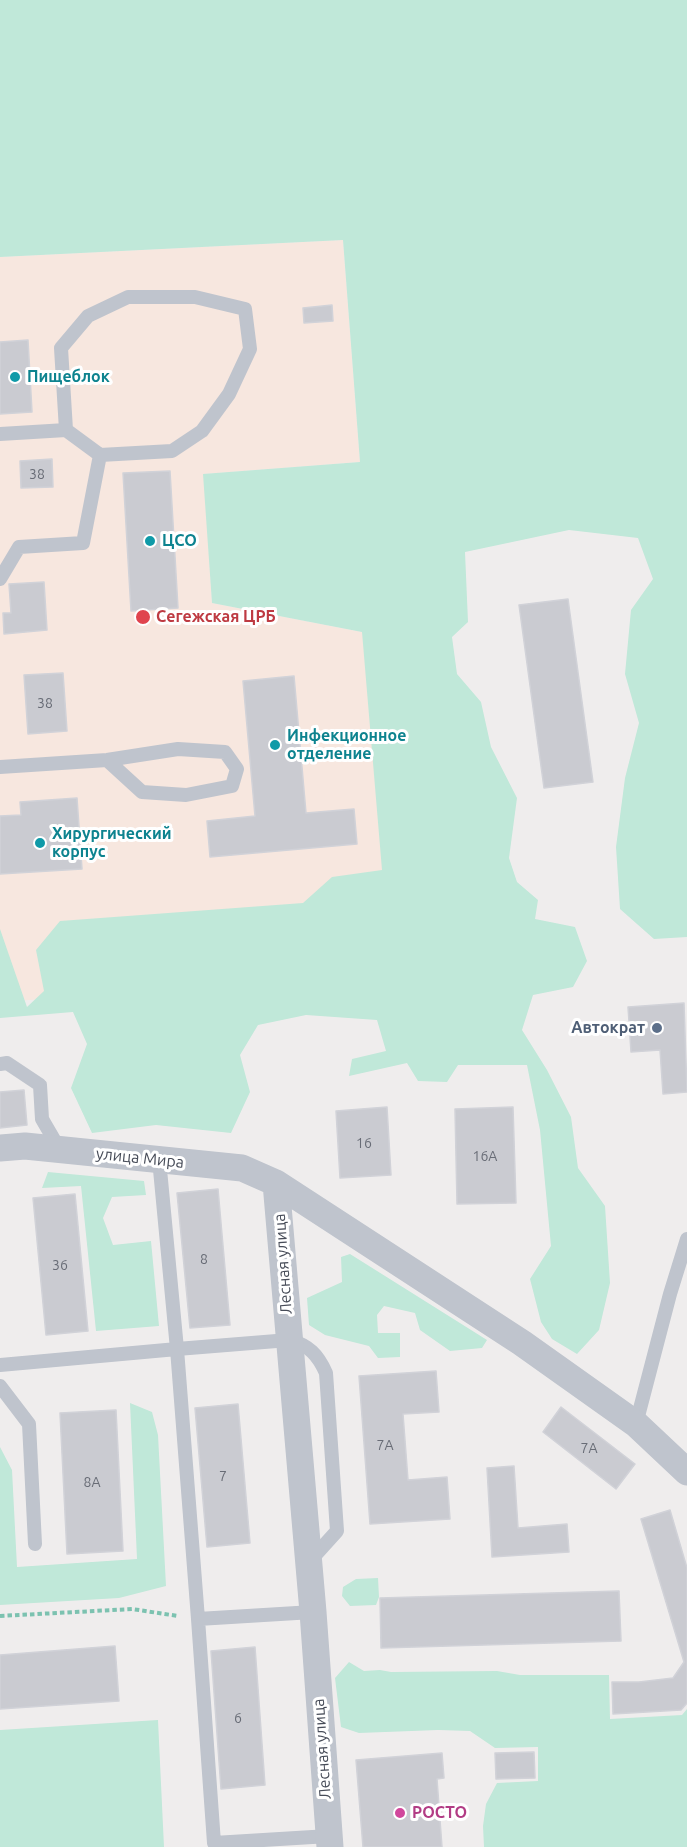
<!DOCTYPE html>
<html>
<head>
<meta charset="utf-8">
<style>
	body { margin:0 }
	canvas { display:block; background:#efeded }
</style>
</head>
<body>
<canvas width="687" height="1847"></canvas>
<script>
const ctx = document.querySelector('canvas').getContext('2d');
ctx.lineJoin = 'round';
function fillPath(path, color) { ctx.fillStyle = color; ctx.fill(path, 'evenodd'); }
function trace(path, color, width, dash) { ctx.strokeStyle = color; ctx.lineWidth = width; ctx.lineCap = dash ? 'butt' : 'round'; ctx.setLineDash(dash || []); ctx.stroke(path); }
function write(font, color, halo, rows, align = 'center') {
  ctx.font = font + ' Ubuntu,sans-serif'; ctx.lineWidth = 6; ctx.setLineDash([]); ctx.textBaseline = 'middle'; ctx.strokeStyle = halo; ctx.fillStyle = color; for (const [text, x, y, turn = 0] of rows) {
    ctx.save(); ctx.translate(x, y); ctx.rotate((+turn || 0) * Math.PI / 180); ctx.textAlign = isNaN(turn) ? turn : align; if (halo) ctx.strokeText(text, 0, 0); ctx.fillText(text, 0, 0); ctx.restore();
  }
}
fillPath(new Path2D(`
	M343 240 360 462 204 474 212 603 403 640 431 921 149 992 0 1002V257Z`), '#f7e7df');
fillPath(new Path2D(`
	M0 0H687V937L654 939 620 909 616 847 625 778 639 723 625 674 631 610 653 579 638 538 569 530 465 552 468 622 452 637 457 674 481 702 491 747 517 798 509 858 517 882 538 900 535 919 575 927 587 961 573 987 533 995 522 1030 547 1070 571 1117 578 1168 605 1206 610 1283 599 1330 577 1354 552 1339 541 1322 530 1279 551 1246 540 1130 527 1065H458L447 1082 418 1081 407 1063 349 1076 352 1059 386 1051 377 1020 306 1015 258 1025 240 1055 250 1092 231 1133 156 1125 92 1133 71 1088 87 1044 73 1012 0 1018V929L27 1007 44 991 36 950 60 921 303 903 332 877 382 870 362 632 212 603 203 474 360 462 343 240 0 257Z
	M48 1172 144 1181 146 1195 112 1197 103 1218 113 1245 151 1241 159 1326 96 1331 81 1186 42 1188Z
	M350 1254 487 1340 482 1348 450 1351 420 1330 415 1313 384 1306 377 1315 378 1333H400V1357L378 1358 369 1346 325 1335 309 1325 307 1298 342 1282 341 1257Z
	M130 1403 152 1412 158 1435 166 1586 119 1598 0 1605V1447L12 1470 17 1567 137 1559Z
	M378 1578 379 1597 376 1605 350 1606 342 1596 343 1587 356 1579Z
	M349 1662 364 1671 380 1670 391 1672 497 1671 520 1675H609L610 1719 682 1715 687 1709V1847H484L483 1826 486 1804 497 1783 538 1781V1747L495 1748 470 1731 438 1730 359 1733 341 1727 335 1678Z
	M158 1720 164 1847H0V1730Z`), '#c0e8d9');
const building = new Path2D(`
	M332 305 333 321 304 323 303 308Z
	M28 340 32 412 0 414V342Z
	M52 459 53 487 21 488 20 461Z
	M170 471 178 608 131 611 123 473Z
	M44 582 47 630 4 634 3 613H11L9 584Z
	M568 599 593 782 544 788 519 605Z
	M63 673 67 731 28 734 24 675Z
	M294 676 306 813 354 809 357 844 210 857 207 821 255 816 243 681Z
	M77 798 82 869 0 874V816L21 815 20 802Z
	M684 1003 687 1092 663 1094 660 1050 631 1052 628 1007Z
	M24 1090 27 1125 0 1128V1092Z
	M387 1107 391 1175 340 1178 336 1111Z
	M513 1107 516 1203 457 1204 455 1109Z
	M218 1189 230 1325 190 1328 177 1193Z
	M75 1194 88 1331 46 1335 33 1198Z
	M436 1371 439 1412 403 1414 408 1480 447 1477 450 1519 370 1524 359 1376Z
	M238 1404 250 1543 207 1547 195 1408Z
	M561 1407 635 1464 616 1489 543 1432Z
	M116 1410 123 1551 67 1554 60 1413Z
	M514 1466 518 1528 567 1524 569 1552 492 1557 487 1468Z
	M670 1510 687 1568V1703L681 1710 613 1714 612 1682H639L673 1678 684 1662 641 1519Z
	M619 1591 621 1641 381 1648 380 1598Z
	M115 1646 119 1701 0 1709V1655Z
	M255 1647 265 1785 221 1789 211 1651Z
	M534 1752 535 1778 496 1779 495 1753Z
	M442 1753 444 1778 437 1779 442 1847H363L356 1760Z`);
fillPath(building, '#cacbd1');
trace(building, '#d1d2d8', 1.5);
trace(new Path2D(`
	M0 1616 132 1609 178 1616`), '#7cc2b0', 4, [4.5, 3]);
trace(new Path2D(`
	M0 434 66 430 100 455 172 451 202 431 229 394 250 349 245 309 195 297H128L88 316 61 348 66 430
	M0 579 19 547 83 543 100 455
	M0 767 107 760 178 749 225 752 237 769 232 786 186 795 142 792 107 760
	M0 1064 7 1063 40 1085 42 1119 60 1150
	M159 1159 177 1349 289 1340C309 1345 318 1355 326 1373L337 1531 309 1562
	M0 1365 177 1349 198 1619 313 1612
	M0 1386 29 1424 35 1544
	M636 1424 670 1294 687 1239
	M198 1619 214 1843 329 1836`), '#bfc4cd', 14);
trace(new Path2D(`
	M0 1148 25 1146 242 1168 276 1183 522 1343 636 1424 687 1472
	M276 1183 313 1612 330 1847`), '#bfc4cd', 27);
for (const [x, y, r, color] of [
	[15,377,6,"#0f9aa8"],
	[150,541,6,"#0f9aa8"],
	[143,617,8,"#e0444e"],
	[275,745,6,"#0f9aa8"],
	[40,843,6,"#0f9aa8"],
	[657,1028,6,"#5c6f8a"],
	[400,1813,6,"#d1479c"]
]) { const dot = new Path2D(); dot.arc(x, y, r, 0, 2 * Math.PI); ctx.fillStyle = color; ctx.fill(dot); trace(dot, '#fff', 2); }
write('14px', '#686c76', null, [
	["38",37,474],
	["38",45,703],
	["16",364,1143],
	["16А",485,1156],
	["8",204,1259],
	["36",60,1265],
	["7А",385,1445],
	["7А",589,1448],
	["7",223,1476],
	["8А",92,1482],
	["6",238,1718]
]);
write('bold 16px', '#0d838f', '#fff', [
	["Пищеблок",27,377],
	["ЦСО",162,541],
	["Инфекционное",287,736],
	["отделение",287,754],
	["Хирургический",52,834],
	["корпус",52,852]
], 'left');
write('bold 16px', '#be3a42', '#fff', [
	["Сегежская ЦРБ",156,617]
], 'left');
write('bold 16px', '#4e5e75', '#fff', [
	["Автократ",645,1028]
], 'right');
write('16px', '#474c58', '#fff', [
	["улица Мира",140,1158,6],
	["Лесная улица",283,1264,-94],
	["Лесная улица",322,1749,-94]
]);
write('bold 16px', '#b23c85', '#fff', [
	["РОСТО",412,1813]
], 'left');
</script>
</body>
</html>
